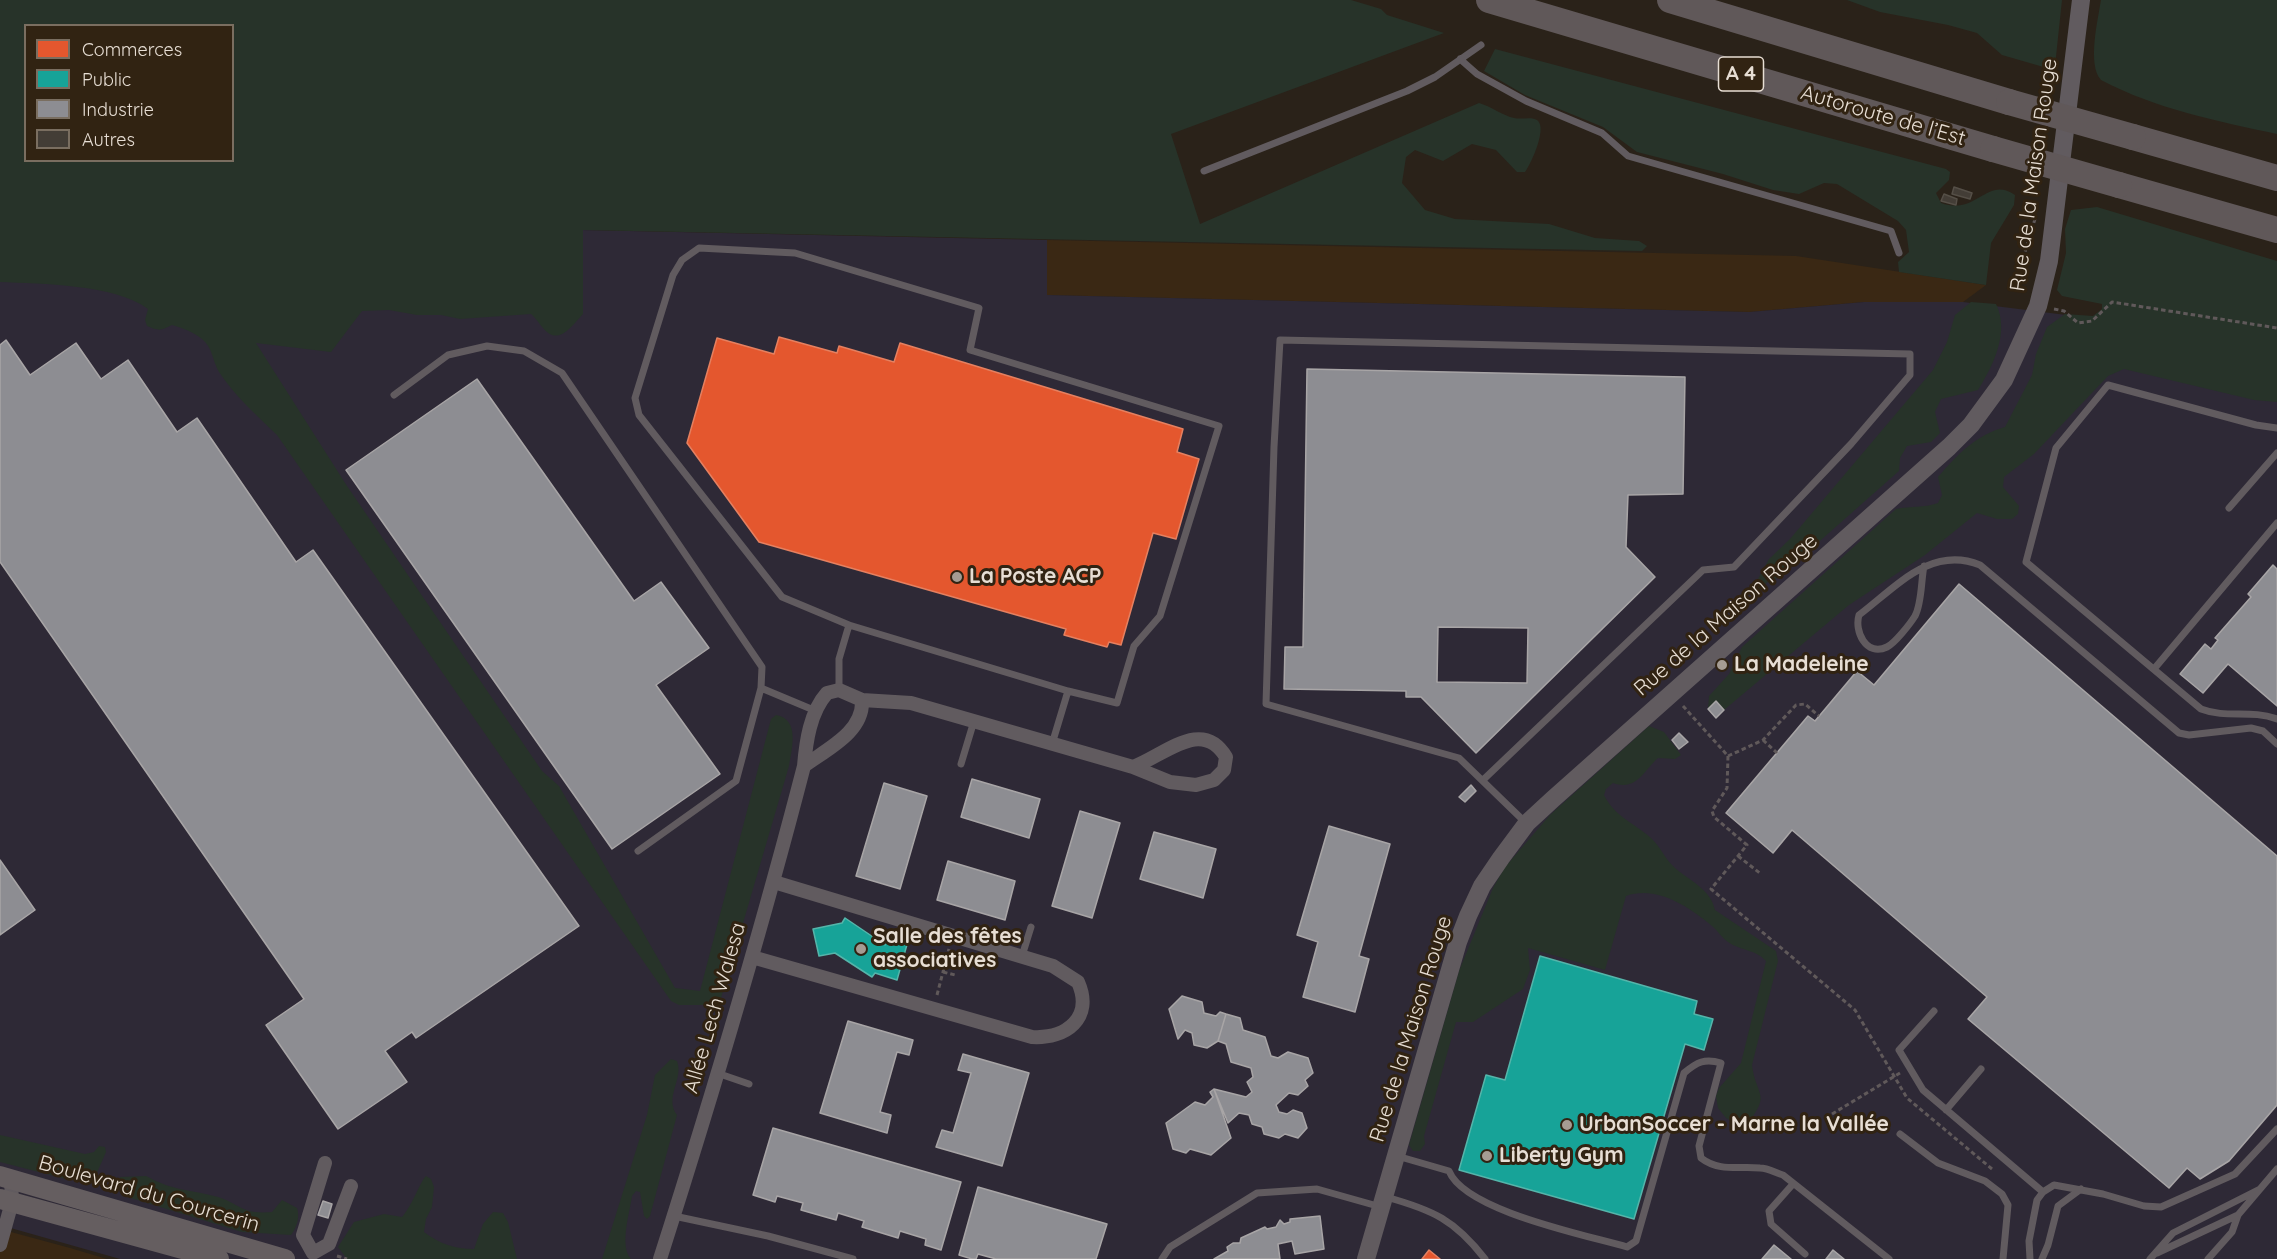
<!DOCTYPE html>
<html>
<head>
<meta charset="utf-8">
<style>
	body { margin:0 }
	#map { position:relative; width:2277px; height:1259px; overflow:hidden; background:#2a2219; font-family:Quicksand,sans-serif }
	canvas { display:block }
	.legend { position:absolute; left:24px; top:24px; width:210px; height:138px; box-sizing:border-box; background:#312312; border:2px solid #7a6e60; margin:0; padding:8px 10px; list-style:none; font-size:18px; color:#e7ded4 }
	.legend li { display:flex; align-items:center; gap:12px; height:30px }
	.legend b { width:30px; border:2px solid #7a6e60 }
</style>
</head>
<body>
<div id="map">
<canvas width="2277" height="1259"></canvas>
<ul class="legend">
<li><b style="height:16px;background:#e4572e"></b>Commerces</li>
<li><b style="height:16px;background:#17a398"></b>Public</li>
<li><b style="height:16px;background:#8d8d92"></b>Industrie</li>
<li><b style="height:16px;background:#433d36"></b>Autres</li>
</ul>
</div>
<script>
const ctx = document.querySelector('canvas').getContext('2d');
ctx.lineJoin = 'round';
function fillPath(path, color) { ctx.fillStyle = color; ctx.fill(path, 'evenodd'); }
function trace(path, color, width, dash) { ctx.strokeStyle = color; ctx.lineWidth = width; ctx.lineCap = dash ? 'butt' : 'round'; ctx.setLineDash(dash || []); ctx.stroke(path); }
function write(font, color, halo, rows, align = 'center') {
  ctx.font = font + ' Quicksand,sans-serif'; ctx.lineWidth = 6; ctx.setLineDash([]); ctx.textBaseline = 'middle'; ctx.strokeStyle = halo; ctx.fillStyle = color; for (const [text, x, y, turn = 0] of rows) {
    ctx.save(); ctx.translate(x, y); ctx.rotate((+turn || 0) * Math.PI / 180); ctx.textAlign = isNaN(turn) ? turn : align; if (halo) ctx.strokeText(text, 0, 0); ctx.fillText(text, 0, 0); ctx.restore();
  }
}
fillPath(new Path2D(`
	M1047 240 1796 256 1986 285 1963 302H1864L1749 312 1047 295Z
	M0 1229 70 1248 107 1259H0Z`), '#3a2814');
fillPath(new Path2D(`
	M583 230 1047 240V295L1749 312 1864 302H1963L2106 320 2277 357V1259H120L0 1225V263L583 298Z`), '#2e2936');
fillPath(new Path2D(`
	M0 0H1351L1381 9 1387 15 1444 33 1171 134 1200 224 1479 103C1490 106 1504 116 1514 118 1521 120 1531 116 1537 120 1548 127 1531 164 1525 172H1517L1496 150 1472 144 1443 161 1415 150 1406 157 1402 183 1425 210 1455 219 1549 224 1595 238 1639 241 1647 246 1642 251 583 230V314C574 323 561 344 547 332 541 327 537 319 531 314L460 319 441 315H417L389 310 362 311 331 352 256 343 347 486 542 771 559 786 675 988 700 991 771 719 776 715C800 719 792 748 789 766L719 1005H679L671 1001 277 435C256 415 235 396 219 372 212 360 213 348 202 339 193 332 183 328 172 325 160 331 159 331 147 326L145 320 148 309C115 284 41 284 0 282ZM26 26H232V160H26Z
	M1847 0H2062L2055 66 2047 68 2002 55 1977 33 1948 25 1880 12Z
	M2101 0H2277V134C2217 121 2156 109 2101 80 2087 65 2098 19 2101 0Z
	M1495 49 1946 169 1950 172 1949 180 1936 193 1941 203C1977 216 1987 175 2015 195L2014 205 1991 243 1986 285 1899 272 1898 262 1909 252 1906 230 1898 221 1837 184 1824 183 1799 194 1773 190 1723 174 1637 152 1603 127 1525 95 1484 71Z
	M2097 207 2277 261V402L2254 400 2124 369 2108 376 2034 454 2004 477 2003 487 2019 506 2018 514 2012 519H1997L1977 513 1925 555 1849 605 1724 710 1716 702 1708 709 1709 696 1729 674 1742 647 1896 509C1911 506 1924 508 1938 503L1942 495 1938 477C1957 455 1976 435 2005 427L2032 375 2036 354 2047 327 2065 314 2093 316 2102 309V304L2062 296 2057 290 2066 253 2065 229 2071 210Z
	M1971 302 1996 304C2010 332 1993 366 1978 390L1941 399 1935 412 1940 433 1931 442 1907 446 1900 458 1899 471 1778 578 1769 581 1758 590 1754 586 1769 559 1790 539 1933 370 1947 342 1955 315Z
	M1649 726 1664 732 1681 755 1675 759 1658 758C1642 773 1636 791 1613 783L1606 789 1604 795C1615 817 1633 822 1651 838 1660 846 1665 859 1674 867 1688 880 1711 889 1715 910L1776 951 1778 961 1752 1065C1756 1097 1772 1093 1747 1124H1737L1726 1118 1718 1108 1716 1096 1719 1088 1741 1063 1766 961C1755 949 1741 951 1728 942 1722 938 1718 931 1712 926 1689 907 1657 885 1626 896L1605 970 1528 948 1530 970 1523 989 1473 1022H1456L1424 1136 1425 1144 1420 1151H1413L1409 1145 1459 971 1493 888 1505 867 1550 815Z
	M671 1059 677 1061C684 1079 664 1097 677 1115L650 1216 647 1219 644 1216 640 1192 636 1191 632 1196C630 1212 619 1246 631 1259H602L647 1115 655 1075Z
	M0 1135 85 1154 94 1152 99 1146 105 1147 106 1152 96 1175 66 1179 0 1162Z
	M146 1176C174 1191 186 1189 214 1196 239 1202 240 1215 272 1212L282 1200 297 1208C300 1217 297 1227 291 1235L242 1232 121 1195 120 1177Z
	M426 1176 431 1179 434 1187 432 1207 426 1219 424 1232C440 1244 455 1249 474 1249L483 1224 493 1212 503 1213 508 1222 517 1259H347L338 1247 354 1222 384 1214 402 1217C412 1206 421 1180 426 1176Z`), '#273329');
const shops = new Path2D(`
	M779 337 837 353 839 346 894 362 900 343 1183 429 1177 452 1199 459 1176 539 1153 533 1121 645 1109 642 1107 647 1064 635 1066 629 759 542 687 443 717 338 774 354Z
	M1429 1250 1440 1259H1422Z`);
fillPath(shops, '#e4572e');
trace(shops, '#e58060', 1.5);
const public = new Path2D(`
	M845 918 885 945 888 936 908 941 897 980 875 973 872 977 835 953 819 956 813 929 842 923Z
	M1540 956 1697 1001 1694 1014 1713 1019 1704 1050 1685 1044 1634 1219 1459 1170 1486 1075 1505 1080Z`);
fillPath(public, '#17a398');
trace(public, '#55b5aa', 1.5);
const industry = new Path2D(`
	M6 340 30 375 76 343 101 379 128 360 177 432 197 418 296 562 313 550 579 926 416 1038 412 1032 385 1051 407 1082 338 1129 266 1025 304 999 0 562V345Z
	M1307 369 1685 377 1683 494 1628 495 1626 547 1655 577 1476 753 1421 697H1406V691L1284 689 1285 647H1303ZM1438 627 1528 628 1527 683 1437 682Z
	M477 379 634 601 661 582 709 648 656 685 720 774 612 849 346 470Z
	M2273 565 2277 569V706L2228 664 2203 693 2180 674 2205 644 2211 649 2218 640 2215 638 2251 597 2248 594Z
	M1959 584 2277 856V1105L2229 1161 2200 1179 2187 1168 2169 1188 1968 1019 1987 997 1792 830 1773 853 1726 813 1808 716 1815 721 1857 671 1874 685Z
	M1716 701 1724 710 1716 718 1708 709Z
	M1679 733 1688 742 1679 749 1672 740Z
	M972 779 1040 799 1029 838 961 817Z
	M884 783 927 796 900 889 856 876Z
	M1471 785 1476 791 1465 802 1459 797Z
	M1080 811 1120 823 1092 918 1052 906Z
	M1329 826 1390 844 1359 956 1369 959 1355 1012 1303 997 1318 942 1297 935Z
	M1154 832 1216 849 1203 898 1140 879Z
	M0 860 35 910 0 935Z
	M948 861 1015 881 1005 920 937 900Z
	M1182 996 1202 1002 1204 1013 1216 1016 1220 1012 1226 1014 1218 1041 1207 1048 1194 1045 1192 1033 1185 1030 1178 1039 1169 1009Z
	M1226 1014 1240 1018 1243 1030 1265 1037 1271 1056 1278 1058 1288 1052 1308 1058 1313 1073 1305 1080 1308 1086 1298 1095 1289 1093 1276 1105 1279 1112 1287 1114 1293 1110 1302 1113 1307 1128 1298 1138 1285 1134 1279 1138 1264 1134 1262 1127 1252 1124 1249 1115 1239 1113 1228 1123 1214 1089 1246 1097 1252 1092 1247 1082 1253 1077 1251 1068 1231 1062 1226 1044 1218 1041Z
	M848 1021 913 1040 909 1055 897 1052 880 1112 891 1115 887 1133 820 1113Z
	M963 1054 1029 1073 1002 1166 936 1147 942 1130 953 1133 971 1073 958 1070Z
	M1214 1089 1231 1138 1211 1155 1190 1149 1186 1153 1173 1149 1166 1123 1195 1102 1205 1105 1213 1097 1210 1092Z
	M773 1128 961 1182 941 1250 925 1245 926 1239 900 1231 898 1238 862 1227 864 1221 838 1213 836 1220 801 1210 803 1203 777 1196 775 1202 753 1195Z
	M978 1187 1107 1224 1096 1259H996L978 1254 976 1259H972L959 1255Z
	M323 1201 332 1204 328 1218 318 1215Z
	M1320 1216 1324 1249 1295 1254 1292 1241 1278 1244 1280 1259H1214L1228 1251 1227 1247 1233 1243H1240L1241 1238 1265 1227 1267 1229 1276 1227 1280 1220 1284 1224 1290 1222V1219Z
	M1774 1245 1791 1259H1762Z
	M1833 1250 1844 1259H1826Z`);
fillPath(industry, '#8d8d92');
trace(industry, '#a8a5a6', 1.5);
const building = new Path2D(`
	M1954 187 1972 193 1970 199 1952 194Z
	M1944 194 1957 199 1956 205 1941 201Z`);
fillPath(building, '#433d36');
trace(building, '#554f47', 1.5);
trace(new Path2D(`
	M2026 274 2025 252 2035 219
	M2054 309 2064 311 2078 323 2092 321 2112 302 2277 328
	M1683 706 1728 756
	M1763 740 1777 753
	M1728 756 1727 788 1712 811 1714 817 1747 845 1711 889 1855 1010 1907 1098 1992 1169
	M1728 756 1763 740 1796 705 1805 704 1819 716
	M1738 856 1761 874
	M943 972 955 975
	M937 995 949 949
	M1832 1114 1900 1073
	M337 1256 347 1259`), '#60595a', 3, [4.5, 3]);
trace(new Path2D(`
	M1460 59 1477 74 1526 101 1602 133 1628 156 1891 231 1899 253
	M1204 171 1407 91 1435 77 1481 45
	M394 395 448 355 487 346 524 351 562 373 762 667 761 688 816 711
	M2277 428 2256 425 2108 385 2056 448 2026 562 2201 709C2227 719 2250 709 2277 719
	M2229 508 2277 453
	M1924 566C1921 580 1922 603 1915 616 1910 624 1895 643 1887 647 1866 657 1854 631 1859 615 1896 587 1931 545 1980 565L2179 733 2189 735 2251 728 2263 731 2277 744
	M849 625 782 597 639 415 635 398 673 275 682 260 699 248 795 253 979 308 970 350 1219 426 1160 616 1134 646 1117 703 1068 691
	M2154 669 2277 523
	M839 690V659L849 625 1068 691 1052 744
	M961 764 974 721
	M1483 780 1703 570 1734 567 1851 444 1910 375V354L1280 340 1274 447 1266 704 1459 758 1526 823
	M638 851 736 781 761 688
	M1022 956 1031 927
	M1934 1011 1899 1050 1923 1090 2043 1192
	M717 1073 749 1084
	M1946 1110 1981 1069
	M1900 1134 1938 1163 1985 1181 2002 1194 2008 1205 2003 1259
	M1397 1156 1449 1171C1465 1211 1586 1235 1627 1247L1636 1241 1684 1073C1697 1062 1705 1058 1721 1063L1699 1146 1701 1158C1719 1172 1739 1166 1760 1168 1768 1168 1776 1173 1783 1175L1889 1259
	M1793 1184 1769 1211 1771 1224 1805 1254
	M1386 1197C1433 1210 1455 1220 1485 1259
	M674 1216 768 1236 853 1259
	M2157 1253 2238 1215
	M1162 1259 1170 1247 1257 1193 1317 1189 1381 1207
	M2030 1259 2029 1241 2037 1200 2043 1192 2054 1185 2103 1194 2144 1206 2161 1207 2235 1174 2277 1129
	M2042 1259 2048 1245 2058 1206 2081 1189
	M2150 1259 2173 1233 2260 1189
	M2208 1259 2232 1232 2238 1215 2277 1169`), '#615b5f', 7);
trace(new Path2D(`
	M862 700 911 703 1133 767 1170 782 1196 785 1214 780 1224 770 1226 757C1202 717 1165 755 1133 767
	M752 957 1032 1037C1066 1039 1094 1018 1078 982L1053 966 774 882
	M325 1163 303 1235 313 1253 329 1244 351 1186
	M0 1245 12 1202 11 1179
	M660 1259C712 1096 761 932 804 766 806 742 810 712 827 693L839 690 862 700C864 732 827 749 804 766`), '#615b5f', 14);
trace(new Path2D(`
	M1366 1259 1458 942 1468 916 1482 886 1501 858 1527 823 1553 799 1949 447 1971 425 2004 380 2038 306 2049 261 2081 0`), '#615b5f', 18);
trace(new Path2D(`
	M0 1176 285 1259
	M0 1199 219 1259`), '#655e60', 20);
trace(new Path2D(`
	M1489 0 1993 149
	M1670 0 2009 102
	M2133 137 2277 178
	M2119 185 2277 230`), '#605859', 26);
trace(new Path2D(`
	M2009 102 2133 137
	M1993 149 2119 185`), '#605859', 26);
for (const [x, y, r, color] of [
	[957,577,6,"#a59c93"],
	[1722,665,6,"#a59c93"],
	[861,949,6,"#a59c93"],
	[1567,1125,6,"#a59c93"],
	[1487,1156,6,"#a59c93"]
]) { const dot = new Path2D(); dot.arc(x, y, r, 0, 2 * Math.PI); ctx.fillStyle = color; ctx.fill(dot); trace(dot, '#312312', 2); }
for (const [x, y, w] of [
	[1741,74,45]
]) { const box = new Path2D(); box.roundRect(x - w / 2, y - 17, w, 34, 4.5); ctx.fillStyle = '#312312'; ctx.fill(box); trace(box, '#e7ded4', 1.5); }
write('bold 20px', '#e7ded4', null, [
	["A 4",1741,74]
]);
write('21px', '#e7ded4', '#312312', [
	["Autoroute de l’Est",1883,116,16],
	["Rue de la Maison Rouge",2034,175,-82],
	["Rue de la Maison Rouge",1726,615,-41],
	["Allée Lech Walesa",715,1008,-74],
	["Rue de la Maison Rouge",1411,1029,-73],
	["Boulevard du Courcerin",149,1194,16]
]);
write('bold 21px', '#e7ded4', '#312312', [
	["La Poste ACP",969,577],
	["La Madeleine",1734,665],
	["Salle des fêtes",873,937],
	["associatives",873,961],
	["UrbanSoccer - Marne la Vallée",1579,1125],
	["Liberty Gym",1499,1156]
], 'left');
</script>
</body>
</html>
